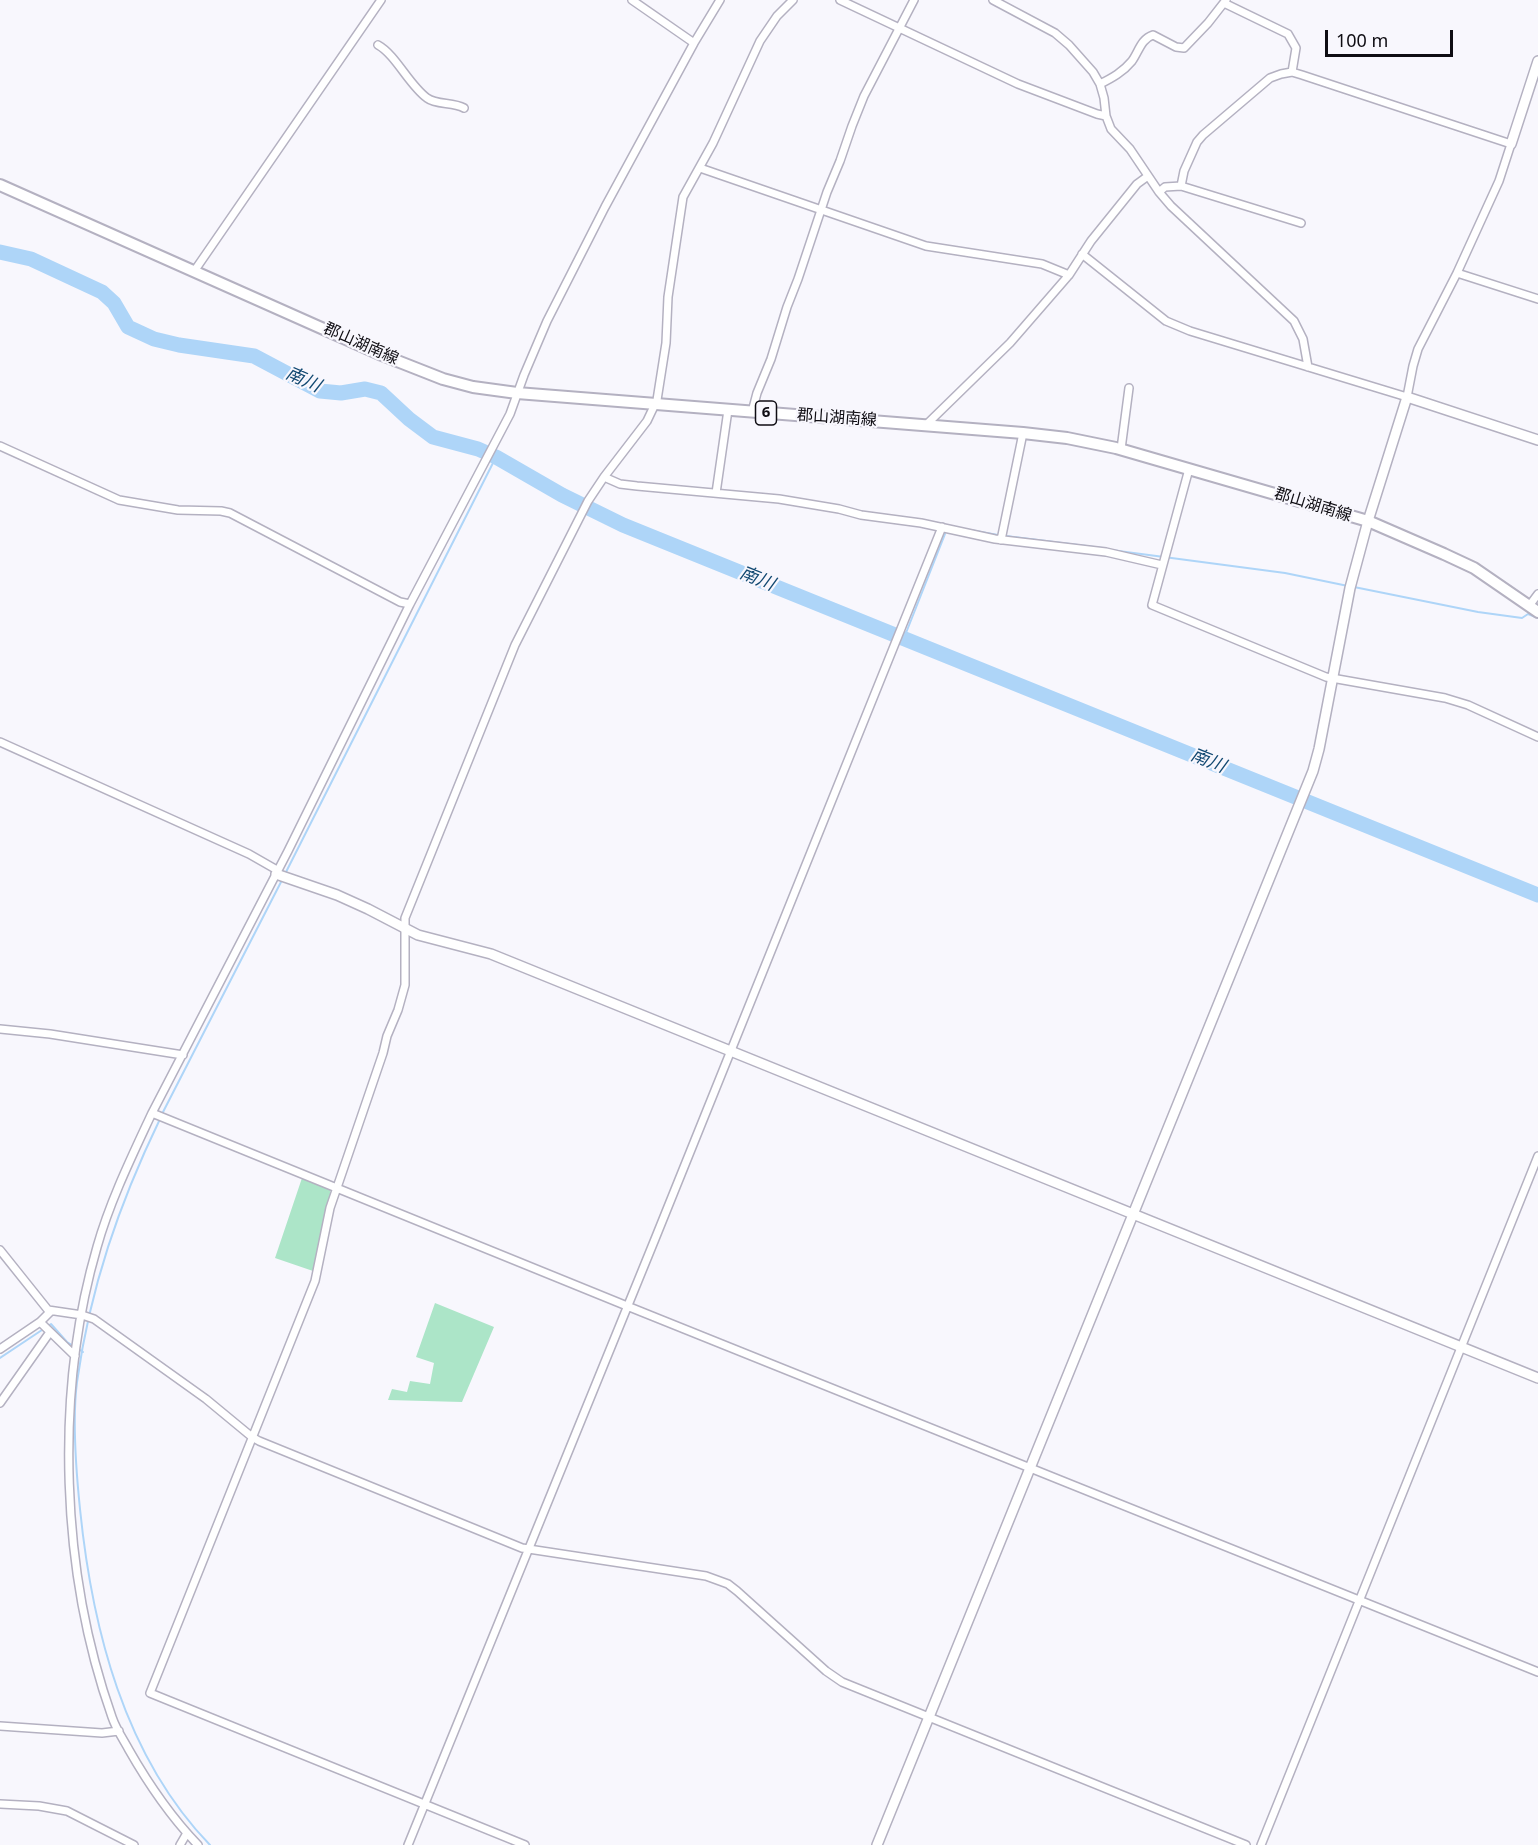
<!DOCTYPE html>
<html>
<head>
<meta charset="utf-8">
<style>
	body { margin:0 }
	#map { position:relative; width:1538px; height:1845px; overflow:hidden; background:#f8f7fd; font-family:"Noto Sans",sans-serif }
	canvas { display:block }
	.scale { position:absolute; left:1325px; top:30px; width:128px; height:27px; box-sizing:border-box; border:3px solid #0f0d13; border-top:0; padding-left:8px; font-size:18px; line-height:21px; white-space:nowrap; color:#0f0d13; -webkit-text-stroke:4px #f8f7fd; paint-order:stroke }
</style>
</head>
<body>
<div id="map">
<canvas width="1538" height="1845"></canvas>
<div class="scale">100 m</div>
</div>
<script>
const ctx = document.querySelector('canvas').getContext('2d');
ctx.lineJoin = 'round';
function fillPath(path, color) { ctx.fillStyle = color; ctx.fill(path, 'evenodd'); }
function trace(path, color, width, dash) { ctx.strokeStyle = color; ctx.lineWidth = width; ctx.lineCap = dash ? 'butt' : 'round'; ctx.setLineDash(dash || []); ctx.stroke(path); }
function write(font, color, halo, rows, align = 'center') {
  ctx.font = font + ' "Noto Sans","Noto Sans JP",sans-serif'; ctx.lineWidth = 4.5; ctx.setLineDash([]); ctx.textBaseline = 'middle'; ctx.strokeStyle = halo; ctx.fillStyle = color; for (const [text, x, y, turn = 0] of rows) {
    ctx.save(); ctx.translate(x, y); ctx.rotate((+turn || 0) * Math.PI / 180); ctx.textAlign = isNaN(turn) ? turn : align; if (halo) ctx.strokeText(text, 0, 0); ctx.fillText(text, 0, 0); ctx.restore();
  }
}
fillPath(new Path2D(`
	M302 1178 330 1190 331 1193 325 1214 316 1265 313 1271 275 1258Z
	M435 1303 494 1327 462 1402 388 1400 392 1389 407 1392 410 1381 430 1384 434 1363 416 1357Z`), '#ace5c8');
trace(new Path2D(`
	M948 526 998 535 1102 548
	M1111 550 1285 573 1348 586
	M1354 587 1478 612 1522 618 1528 614 1538 618
	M904 638 945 534
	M285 874 496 457
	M162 1114 281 882
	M160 1119C119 1204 90 1288 77 1382 72 1420 76 1470 80 1509 92 1628 124 1756 210 1845
	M0 1358 51 1324 67 1342 83 1352`), '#aed5f8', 2);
trace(new Path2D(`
	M0 252 31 259 102 292 114 303 128 327 154 339 179 345 254 356 320 391 341 393 365 389 381 393 409 419 433 437 478 449 496 457 562 495 623 525 1538 895`), '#aed5f8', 15);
const minor = new Path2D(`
	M632 0 694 43
	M840 0 1018 84 1097 114 1106 116
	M993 0 1055 33 1069 45 1093 72 1100 84 1104 98 1106 116 1111 129 1130 149 1159 192 1171 206 1294 321 1303 339 1308 367
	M1224 3 1288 34 1296 48 1292 72
	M378 45C396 55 409 85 427 98 436 105 453 102 464 108
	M1100 84C1112 78 1123 72 1132 61 1139 51 1141 39 1153 35L1176 47 1184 48 1208 23 1226 0
	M700 168 926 246 1042 264 1069 275
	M1159 192 1165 187 1181 186 1301 223
	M1082 254 1166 321 1190 331 1407 397 1413 366 1418 349 1457 273 1499 181 1511 144 1302 75 1292 72 1281 74 1270 78 1203 135 1197 142 1184 171 1181 186
	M195 270 381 0
	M1457 273 1538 299
	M752 412 757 393 771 359 787 307 798 279 827 192 840 161 852 126 864 96 914 0
	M926 425 1010 343 1069 275 1091 241 1137 184 1148 176
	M0 446 119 500 178 510 221 511 230 513 400 602 410 604
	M1121 449 1129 388
	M1189 469 1152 605 1326 677 1445 698 1468 705 1538 737
	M604 477 620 484 637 486 779 499 839 509 861 515 921 523 995 539 1106 552 1162 565
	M716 493 728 410
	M1001 540 1023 433
	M1529 606 1538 594
	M0 742 249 854 277 870
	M0 1029 50 1034 183 1055
	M152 1113 627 1306 1538 1672
	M0 1250 48 1310 82 1315 94 1319 206 1399 252 1437 259 1441 522 1548 706 1576 728 1584 737 1591 826 1671 842 1682 1246 1845
	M40 1322 75 1356
	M0 1349 40 1322 51 1311
	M0 1403 50 1332
	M0 1726 102 1733 119 1731
	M0 1804 39 1806 67 1811 134 1845
	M180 1845 187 1833
	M198 1845C170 1816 149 1785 129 1750 123 1739 116 1729 112 1717 61 1573 54 1395 97 1247 110 1201 132 1156 152 1113L288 851 410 604 510 414 524 375 547 321 605 207 694 43 720 0
	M408 1845 655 1239 942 527
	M525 1845 150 1693 315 1281 330 1208 383 1053 387 1036 398 1010 405 985V918L515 645 588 501 604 477 647 421 657 400 666 343 668 297 683 197 713 143 760 41 777 16 793 0
	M1261 1845 1538 1156`);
const tertiary = new Path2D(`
	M1511 144 1538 61
	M276 874 337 895 368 909 418 935 491 954 1538 1378
	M877 1845 1313 771 1319 749 1350 588 1368 521 1407 397 1538 440`);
const primary = new Path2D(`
	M0 185 382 355 443 379 473 387 517 393 1023 433 1067 438 1116 448 1368 521 1444 554 1474 568 1538 612`);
trace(minor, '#b4b1c1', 10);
trace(tertiary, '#b4b1c1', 12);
trace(primary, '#b4b1c1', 14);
trace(minor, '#fff', 7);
trace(tertiary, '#fff', 9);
trace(primary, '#fff', 10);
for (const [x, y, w] of [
	[766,413,21]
]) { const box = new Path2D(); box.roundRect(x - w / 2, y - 12, w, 24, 4.5); ctx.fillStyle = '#f8f7fd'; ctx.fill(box); trace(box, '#0f0d13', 1.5); }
write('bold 15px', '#0f0d13', null, [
	["6",766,413]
]);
write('16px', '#0f0d13', '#f8f7fd', [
	["郡山湖南線",361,344,24],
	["郡山湖南線",837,418,4],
	["郡山湖南線",1313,505,17]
]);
write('italic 18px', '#124972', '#f8f7fd', [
	["南川",303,380,24],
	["南川",757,579,22],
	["南川",1208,761,22]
]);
</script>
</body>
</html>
